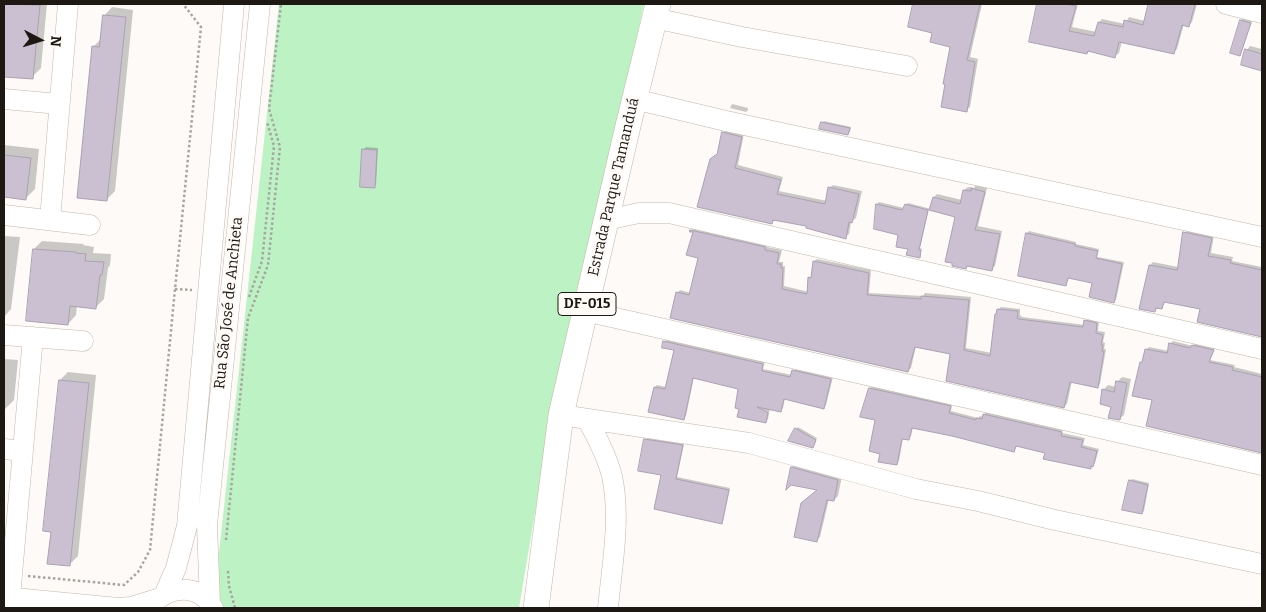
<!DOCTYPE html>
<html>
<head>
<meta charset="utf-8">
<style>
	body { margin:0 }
	#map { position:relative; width:1266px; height:612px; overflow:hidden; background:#fdfaf7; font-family:Bitter,serif }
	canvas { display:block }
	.frame { position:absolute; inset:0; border:5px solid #1d1812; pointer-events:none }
	.north { position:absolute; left:15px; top:15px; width:50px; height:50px; -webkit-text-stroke:4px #fdfaf7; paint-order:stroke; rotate:95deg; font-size:14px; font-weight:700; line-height:20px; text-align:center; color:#1d1812 }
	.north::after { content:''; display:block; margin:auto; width:18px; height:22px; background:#1d1812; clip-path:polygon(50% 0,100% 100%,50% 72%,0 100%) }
</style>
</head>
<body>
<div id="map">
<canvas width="1266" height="612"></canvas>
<div class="frame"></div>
<div class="north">N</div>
</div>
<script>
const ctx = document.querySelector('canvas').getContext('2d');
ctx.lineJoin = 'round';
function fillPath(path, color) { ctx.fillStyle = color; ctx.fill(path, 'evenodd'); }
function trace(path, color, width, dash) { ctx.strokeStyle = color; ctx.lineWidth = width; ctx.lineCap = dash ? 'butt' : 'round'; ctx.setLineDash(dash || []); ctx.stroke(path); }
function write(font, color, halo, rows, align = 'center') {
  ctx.font = font + ' Bitter,serif'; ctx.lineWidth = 5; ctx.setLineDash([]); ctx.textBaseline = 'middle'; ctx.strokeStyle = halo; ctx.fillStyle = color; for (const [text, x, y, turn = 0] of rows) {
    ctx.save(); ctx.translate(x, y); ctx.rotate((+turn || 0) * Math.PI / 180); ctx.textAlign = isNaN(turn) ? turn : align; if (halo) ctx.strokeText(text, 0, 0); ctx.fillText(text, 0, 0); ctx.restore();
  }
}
fillPath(new Path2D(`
	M279 4H644L540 483 519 608H213Z`), '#bdf2c4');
fillPath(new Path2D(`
	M4 4H47L41 68 32 77 4 76Z
	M914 4H982L970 57 978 59 970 107 966 110 952 46 934 32 909 26Z
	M1039 4H1078L1072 27 1097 32 1099 22 1102 19 1125 24 1129 17 1145 21 1150 4H1197L1192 22 1188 26 1184 24 1177 49 1173 53 1122 41 1119 53 1115 56 1090 50 1087 53 1031 41Z
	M112 7 133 10 115 191 106 200 93 47 101 39 104 16Z
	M1243 18 1252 21 1240 55 1241 20Z
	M1250 46 1262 49V70L1243 64 1247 50Z
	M732 104 748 108V110L746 112 730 108Z
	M824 121 851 127 850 132 848 134 822 123Z
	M727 129 744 133 738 165 783 177 779 191 827 201 829 188 833 185 862 191 856 218 851 222 849 234 845 237 808 225 775 220 772 223 718 154 723 133Z
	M4 145 39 149 35 189 26 198 4 196Z
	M366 147 378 148 376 185 374 186 364 149Z
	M976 185 987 188 978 226 1002 231 995 266 991 269 969 265 966 268 956 216 929 209 920 248 922 249 919 257 909 248 900 234 875 228 877 204 879 202 904 208 908 203 931 209 934 197 937 194 962 200 964 190 968 187 974 188Z
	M694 228 767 245V247L782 250 779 262H783V266H785L784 286 809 292 810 278 812 275 814 261 817 259 871 270 869 293 923 296 925 293 971 297 966 348 992 353 998 310 1001 307 1020 309V315L1022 317 1085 325 1088 318 1099 321 1098 331 1105 332 1103 342 1105 343 1104 349H1106L1100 384 1097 387 1072 381 1067 404 1064 407 951 354 916 346 911 368 908 371 677 293 680 290 691 293 700 257 694 231H691Z
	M1188 230 1214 235 1211 253 1233 257 1232 261 1262 267V336L1198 321 1201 308 1166 301 1162 307 1158 308 1154 311 1150 265 1153 262 1178 267 1185 233Z
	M1029 231 1076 242V244L1099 249 1097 257 1124 262 1116 300 1114 302 1094 282 1069 277 1066 285 1019 275 1027 233Z
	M4 236 20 237 11 309 4 317Z
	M42 241 84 244 83 245 94 247 93 253 111 254 110 265 108 268 104 299 96 307 77 305 76 315 68 324 34 249Z
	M667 339 765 361 763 369 792 375 796 368 833 377 826 405 824 407 785 398 783 408 781 410 770 408 768 419 766 422 741 408 740 388 694 377 686 416 683 419 655 387 657 385 666 387 675 349 664 342Z
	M1173 341 1193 346 1196 343 1215 348 1210 360 1235 365 1234 367 1262 374V452L1148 426 1153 399 1146 350 1149 347 1169 351 1170 344Z
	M4 359 18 360 14 400 5 409Z
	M68 372 96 375 78 556 69 565 52 531 60 380Z
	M1122 377 1131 379 1124 415 1119 419 1103 390 1108 385 1116 387 1117 382Z
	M872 386 952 404 951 411 978 418 980 416 983 417 986 412 1063 429 1062 433 1085 438 1083 445 1099 449 1095 463 1090 468 1046 452 1017 446 1014 451 952 435 913 427 911 436 909 439 903 438 899 461 896 464 881 453 877 419 862 416 867 393Z
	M798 427 817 438 814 445 796 429Z
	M648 438 684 444 677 477 730 488 723 521 721 523 662 474 646 440Z
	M796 463 842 476 838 496 834 500 829 499 820 537 816 541 819 489 792 467Z
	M1132 479 1149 483 1144 511 1142 513 1130 481Z`), '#0003');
const building = new Path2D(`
	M4 4 40 5 33 79 4 77Z
	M913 4H980L967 60 975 62 967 112 941 107 945 84H943L950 47 930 42 932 33 908 27Z
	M1037 4H1065L1076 6 1069 31 1094 36 1098 22 1123 27 1124 20 1143 25 1148 4H1195L1189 27 1182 25 1174 54 1119 42 1115 58 1088 51 1087 54 1029 42Z
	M103 15 126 17 107 201 77 198 92 46 99 47Z
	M1240 20 1251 23 1240 56 1230 53Z
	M1245 49 1262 54V71L1241 65Z
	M821 122 850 128 848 135 819 129Z
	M722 132 742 137 735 168 781 180 777 194 825 204 828 187 859 194 852 223 849 222 846 239 806 228V226L773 220 772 224 697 207 710 159 717 154Z
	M362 149 377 150 375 188 360 187Z
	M4 155 31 158 26 200 4 197Z
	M971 188 985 192 975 230 1000 234 992 271 967 266 966 269 952 266V263L945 262 955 217 929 210 933 197 960 204 963 190 971 191Z
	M876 204 902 210 905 204 928 210 919 250H921L920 258 906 255 908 249 896 247 898 235 874 229Z
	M690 230 765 247V250L779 253 777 264H781V268H783L782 289 807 294 808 277 811 278 813 261 869 273 867 295 921 299V296L969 300 964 350 990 356 995 314H996L997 309 1018 311 1017 318 1019 319 1083 327 1084 320 1097 323 1096 333 1103 335 1101 345H1103L1102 351H1104L1098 388 1070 382 1064 408 946 381 950 354 915 347 908 372 670 318 676 292 689 295 698 258 686 255 693 232H690Z
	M1183 232 1212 238 1208 256 1231 260 1230 263 1262 270V337L1197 322 1200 309 1164 302 1162 309 1156 308 1155 312 1139 309 1149 265 1177 270Z
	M1026 233 1075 244V246L1098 251 1096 258 1122 264 1114 303 1089 297 1092 283 1068 278 1066 286 1018 276Z
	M33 249 76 252V253L86 254 85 261 104 262 102 275H100L96 309 70 306 68 325 26 321Z
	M663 341 763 364 762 371 790 377 792 370 831 379 824 409 784 399 781 412 757 407 768 413 766 423 737 417 739 409 735 408 738 389 693 378 684 420 648 412 654 387 665 389 674 350 662 348Z
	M1169 343 1190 348 1192 345 1214 350 1209 362 1233 367 1232 370 1262 377V453L1146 426 1152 400 1132 396 1140 362H1142L1145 349 1167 353Z
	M59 380 89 383 70 566 47 564 51 532 43 531Z
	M1116 381 1127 383 1120 420 1108 418 1111 407 1100 404 1102 389 1114 392Z
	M869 388 951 406 949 413 976 420V418L982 419 983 414 1062 432 1061 436 1083 440 1081 447 1097 451 1093 467 1091 466V469L1043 459 1045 453 1016 446 1014 452 952 436 912 428 909 440 902 439 897 465 878 462 880 454 869 451 875 420 860 417Z
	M795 428 816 440 813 448 788 441Z
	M644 439 683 445 676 479 729 490 722 524 654 509 661 475 638 471Z
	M791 467 838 480 834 501 827 500 817 542 794 537 801 503 817 490 791 485 786 490Z
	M1129 480 1148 485 1142 514 1122 510Z`);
fillPath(building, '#cac0d2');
trace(building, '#aaa1b2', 1);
const minor = new Path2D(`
	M1226 4 1262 13
	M654 18 742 37 907 66
	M4 99 59 104
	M634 99 726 121 1262 237
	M4 215 90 225
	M50 220 68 4
	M606 220 639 213H669L1262 349
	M585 311 1262 465
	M4 335 83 341
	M561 415 749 443 916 489 978 501 1055 520 1262 564
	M587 419C597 437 607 456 612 476 621 519 612 565 608 608
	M4 449 23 451
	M165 593 176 568 187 526 234 4
	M4 597 118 608 131 607 157 599
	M10 597 33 337
	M158 599C176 585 201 586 213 608
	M210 603 207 525 260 4`);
const major = new Path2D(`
	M536 608 561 415 628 126 658 4`);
trace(minor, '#c5b7a7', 21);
trace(major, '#c5b7a7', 26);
trace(new Path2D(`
	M175 289 192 290
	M249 297 262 261 274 146 267 122
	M226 540 248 318 268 265 280 147 269 109 281 4
	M228 571 229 586 235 608
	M28 576 124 585 138 572 150 550 175 289 201 27 183 4`), '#a8a5a1', 2.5, [2.5, 2.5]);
trace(minor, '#fff', 20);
trace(major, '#fff', 25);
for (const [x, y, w] of [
	[587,304,58]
]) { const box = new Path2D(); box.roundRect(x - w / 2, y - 11.5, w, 23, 4); ctx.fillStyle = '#fdfaf7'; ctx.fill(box); trace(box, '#1d1812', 1); }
write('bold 14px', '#1d1812', null, [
	["DF-015",587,304]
]);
write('15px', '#1d1812', '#fdfaf7', [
	["Estrada Parque Tamanduá",614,187,-77],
	["Rua São José de Anchieta",229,303,-84]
]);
</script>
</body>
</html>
